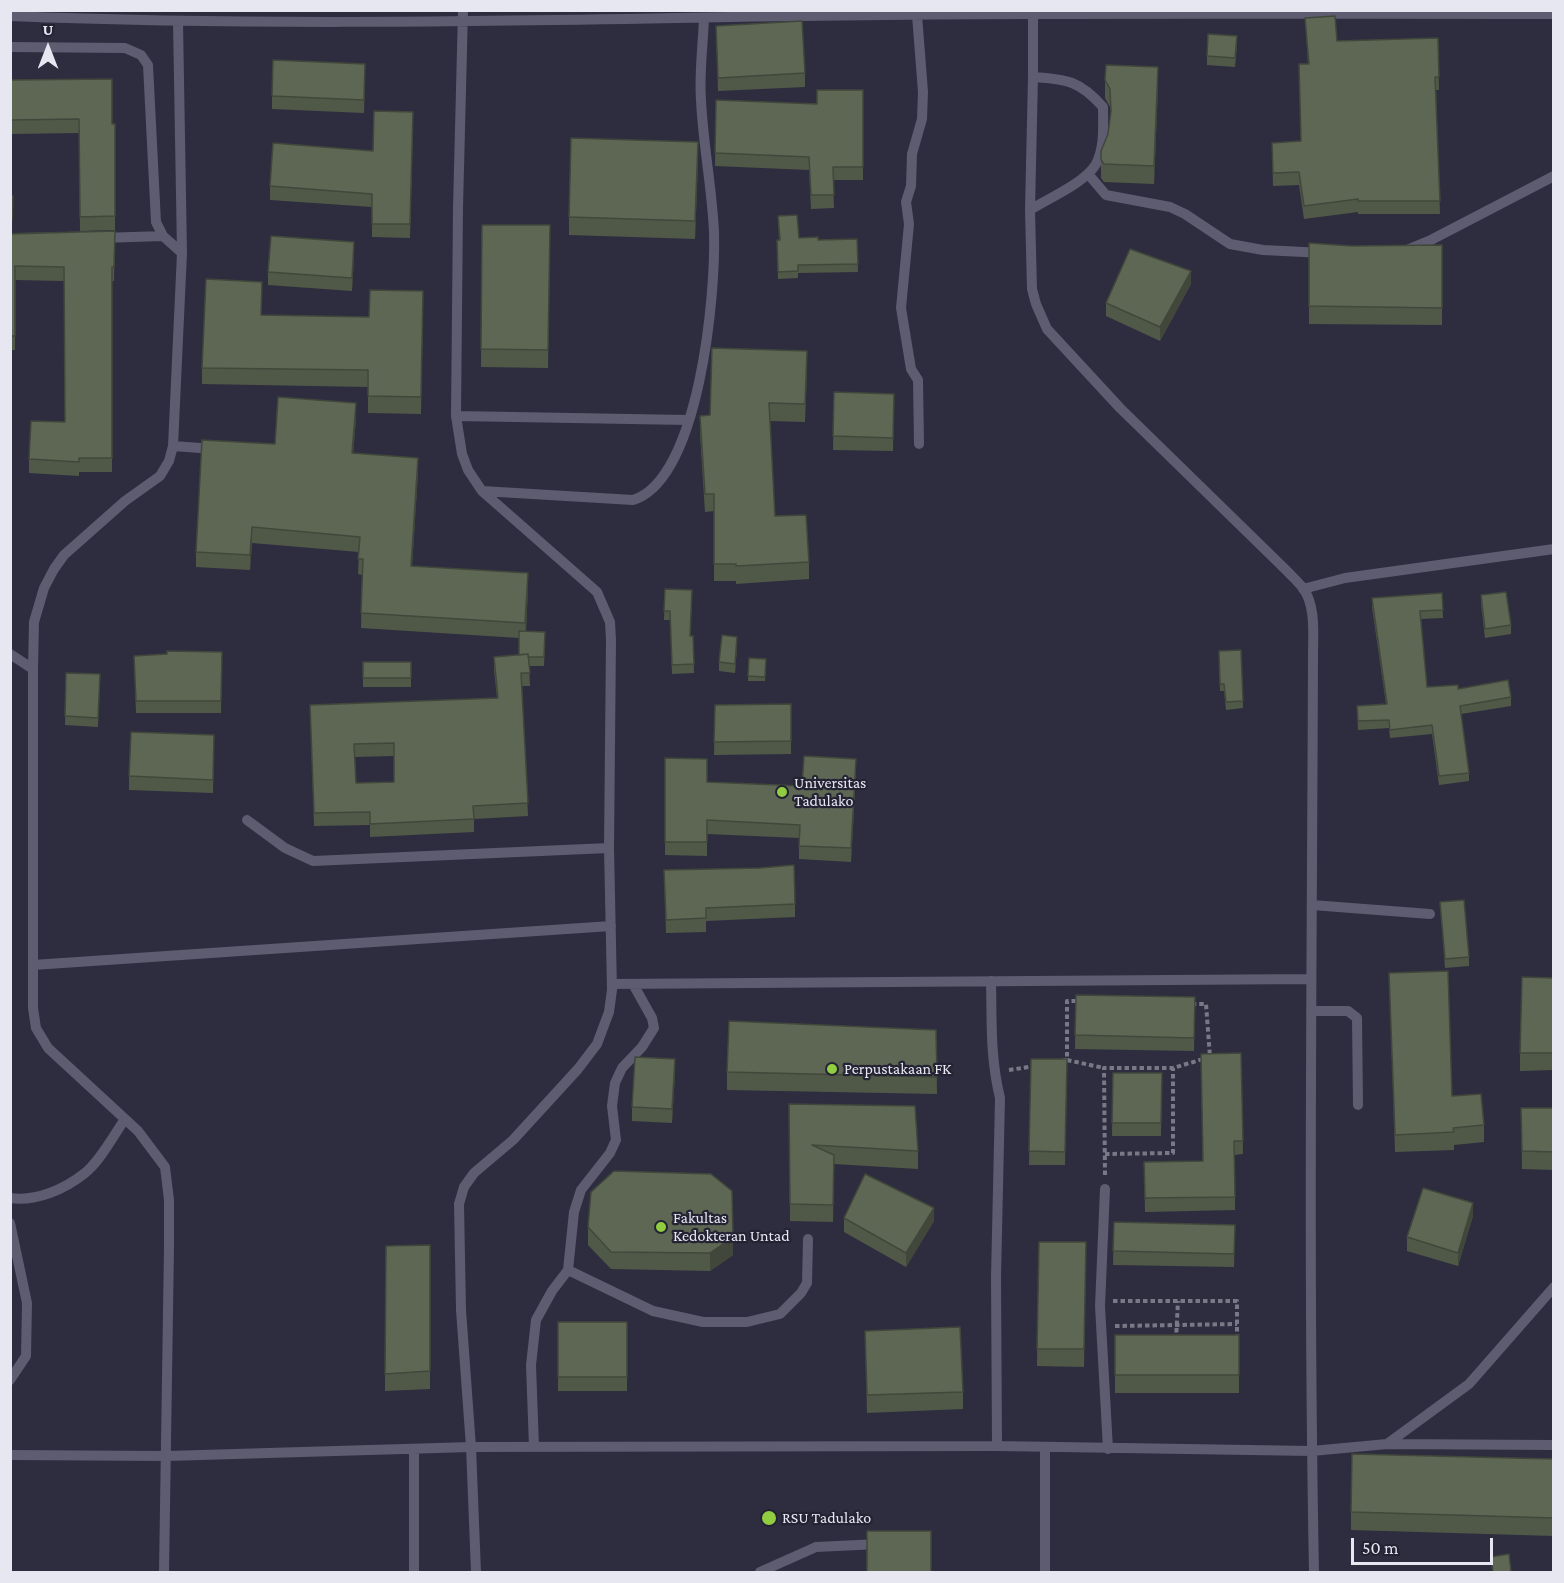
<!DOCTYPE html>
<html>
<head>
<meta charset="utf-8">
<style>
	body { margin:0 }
	#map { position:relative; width:1564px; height:1583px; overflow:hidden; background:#2e2d3f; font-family:"Crimson Pro",serif }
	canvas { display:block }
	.frame { position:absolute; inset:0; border:12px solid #e7e7f2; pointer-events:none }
	.north { position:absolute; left:18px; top:18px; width:60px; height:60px; -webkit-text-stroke:4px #242334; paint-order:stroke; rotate:0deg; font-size:16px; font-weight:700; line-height:24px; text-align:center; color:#e7e7f2 }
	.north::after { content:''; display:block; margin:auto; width:21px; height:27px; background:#e7e7f2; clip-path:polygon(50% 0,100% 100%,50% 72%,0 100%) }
	.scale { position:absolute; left:1351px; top:1538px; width:142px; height:27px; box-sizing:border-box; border:3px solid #e7e7f2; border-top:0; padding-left:8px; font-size:18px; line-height:21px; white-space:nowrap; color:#e7e7f2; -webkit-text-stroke:4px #242334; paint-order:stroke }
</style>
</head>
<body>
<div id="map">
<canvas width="1564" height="1583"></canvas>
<div class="frame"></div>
<div class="north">U</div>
<div class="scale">50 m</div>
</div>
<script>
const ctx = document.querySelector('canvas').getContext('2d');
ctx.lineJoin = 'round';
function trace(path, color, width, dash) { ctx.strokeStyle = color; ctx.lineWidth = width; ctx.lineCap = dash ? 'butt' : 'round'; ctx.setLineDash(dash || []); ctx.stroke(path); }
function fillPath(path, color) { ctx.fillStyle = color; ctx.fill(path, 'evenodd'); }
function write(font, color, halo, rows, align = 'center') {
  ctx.font = font + ' "Crimson Pro",serif'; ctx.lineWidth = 4.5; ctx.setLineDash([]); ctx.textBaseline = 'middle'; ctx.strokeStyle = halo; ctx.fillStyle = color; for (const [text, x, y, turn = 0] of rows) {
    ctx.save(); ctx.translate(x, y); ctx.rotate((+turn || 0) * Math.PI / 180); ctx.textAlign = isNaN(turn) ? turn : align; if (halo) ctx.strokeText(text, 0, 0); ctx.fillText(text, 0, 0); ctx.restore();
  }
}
trace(new Path2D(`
	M1063 1060H1067V1001H1080
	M1067 1060 1104 1068
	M1009 1070 1035 1066
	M1105 1154 1173 1153V1068
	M1105 1175 1104 1068H1173L1210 1057 1206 1004H1190
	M1113 1301H1237V1338
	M1115 1326 1237 1324
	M1176 1340 1178 1301`), '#787887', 4, [4.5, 3]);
trace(new Path2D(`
	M463 10 458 208 456 416 462 454 468 470 482 491 597 592 610 622 611 640 609 848 612 990 609 1012 597 1044 578 1069 513 1140 474 1173 464 1187 459 1204 461 1310 471 1447 476 1572
	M1033 10V77L1030 210 1032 289 1036 304 1047 329 1120 408 1286 570C1292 576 1298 582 1303 588 1316 606 1313 634 1313 655 1312 961 1308 1267 1314 1572
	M917 15 923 92 922 119 912 154 911 186 906 202 909 224 901 308 911 369 918 380 919 444
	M10 16C233 25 455 22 677 18 969 12 1262 14 1554 14
	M10 47 125 48 141 55 148 65 156 222 163 236 182 253
	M1088 174 1106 195 1170 207 1185 214 1230 244 1263 250 1324 253
	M1030 210C1049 198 1085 183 1096 164 1105 147 1103 125 1103 107 1080 81 1067 79 1033 77
	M101 238 163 236
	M1407 250 1429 241 1554 176
	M456 416 688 420
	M173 446 214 449
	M482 491 633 500C700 479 716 292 714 232 712 188 703 144 701 100 699 73 703 45 704 18
	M1303 589 1345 578 1554 549
	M10 654 33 669
	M247 820 285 848 313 861 609 848
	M1312 905 1430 914
	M33 965 611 926
	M991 981C992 1023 990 1056 1000 1098L996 1277 997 1446
	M612 984 1310 979
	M1311 1011H1348L1357 1018 1358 1105
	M1105 1189 1100 1306 1108 1449
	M10 1198C36 1202 65 1189 85 1173 100 1161 114 1135 125 1119
	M10 1223 27 1303 26 1356 10 1380
	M568 1270 653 1311 703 1322H747L780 1314 801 1293 807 1283 808 1239
	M1387 1444 1469 1384 1554 1287
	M534 1447 531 1365 536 1320 552 1291 568 1270 574 1212 581 1190 610 1153 616 1140 612 1106 615 1083 622 1068 642 1047 654 1028 652 1018 633 984
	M1045 1448V1572
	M10 1455 167 1456 471 1447 997 1446 1312 1451 1387 1444 1554 1445
	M164 1572 169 1247V1200L165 1167 138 1131 48 1048 36 1028 33 1008V669L34 622 44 588 54 569 64 555 125 501 160 476 169 461 173 446 182 253 178 21
	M414 1572V1449
	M760 1572 816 1547 879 1544`), '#5d5c70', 10);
fillPath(new Path2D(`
	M1305 18 1337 41 1438 38 1439 90H1436L1440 214H1358V212L1304 219 1299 185 1273 186 1272 143 1301 141 1308 64Z
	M716 26 805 73V87L718 91Z
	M1237 45 1235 67 1207 65V56Z
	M365 77 364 113 272 109V96Z
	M10 80 112 124H115V230L80 231 79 133 10 134Z
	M1105 80 1158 85 1154 184 1104 182 1101 178V151L1108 134 1111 112 1110 107 1105 98Z
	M863 90V180H833L834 208 811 209 809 170 715 166 716 100 817 104Z
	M413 125 410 238 372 237V207L270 200V186L373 151Z
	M698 160 695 239 569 235V217Z
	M10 196 12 233 115 231 114 281H112V472H79V476L29 473V459L65 422 64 281 15 280V350H10Z
	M778 216 799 238 818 240 857 239 858 272 798 273V278L778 279 777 240H779Z
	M482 225H550L548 368 481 367Z
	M1309 243 1352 246 1442 245V325L1309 324Z
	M354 256 352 291 268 285V272Z
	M1191 284 1160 341 1106 316V303Z
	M262 298 261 315 369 317 423 308 421 414 368 413V387L202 384V368Z
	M807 368 805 422 770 421 775 516 809 562V579L736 584V581H714V511L705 512 700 434V416L710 415Z
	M834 392 894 394 893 451 833 450Z
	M356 418 353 454 418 473 412 566 528 589 526 632 545 641 544 666H529L530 686H522L528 816 474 819V832L370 837V825L314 826 310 705 497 698 494 670V657L519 655V638L361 628 362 575 358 574 359 552 252 543 250 570 196 567V552L275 444ZM394 756V782L356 783 355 757Z
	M665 589 691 636H693L694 673 672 674 670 620H664Z
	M1442 593 1443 618 1421 619 1427 687 1458 689 1511 697V706L1461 714 1469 773V781L1439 785 1432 734 1390 738 1389 728 1358 730 1357 706 1386 704 1372 607V598Z
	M1481 595 1511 625V634L1485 638 1481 604Z
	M737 646 735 673 719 671V662Z
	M1241 650 1243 708 1226 710 1224 691H1220L1219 651Z
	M222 652 221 713H136L134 656Z
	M749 658 766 659 765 681H748Z
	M363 662H411V687H363Z
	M66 673 100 674 98 727 65 725Z
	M791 704V754L714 755 715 705Z
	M214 748 213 793 129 790V776Z
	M665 758 707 782 802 786 856 772 851 862 799 859V838L707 834V856L665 855Z
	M664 870 795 904V917L706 921V932L666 933Z
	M1440 902 1469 957V966L1445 968Z
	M1389 973 1452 1096 1484 1125V1142L1454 1145V1150L1395 1152Z
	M1554 978V1070L1520 1071V1053Z
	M1076 995 1195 997 1194 1051 1075 1049Z
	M936 1030 937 1094 727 1090V1072Z
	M1241 1053 1243 1154 1235 1155V1210L1145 1212 1144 1162 1202 1161Z
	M1031 1059H1067L1065 1165H1029Z
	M675 1072 672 1123 632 1121V1107Z
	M1113 1073H1162L1161 1136H1112Z
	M789 1104 918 1151V1169L834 1164 833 1222 790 1221Z
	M1521 1108H1554V1170L1522 1169Z
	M1473 1216 1458 1266 1407 1251V1237Z
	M844 1218 934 1221 906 1267 844 1232Z
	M1114 1222 1235 1225 1234 1267 1113 1265Z
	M588 1227 733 1255 710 1271 611 1269 588 1245Z
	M1039 1242H1086L1084 1367 1037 1366Z
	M430 1245V1389L385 1391V1374Z
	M558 1322H627V1391H558Z
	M865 1331 963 1392V1409L867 1413Z
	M1115 1335H1239V1393H1115Z
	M1554 1459V1536L1351 1530V1512Z`), '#505948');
fillPath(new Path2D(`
	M1158 67V85L1154 184V166Z
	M698 142V160L695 239V221Z
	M13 196 12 233 10 234V220Z
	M354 242V256L352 291V278Z
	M1191 271V284L1160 341V327Z
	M356 403V418L352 469V453Z
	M418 458V473L411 582V566Z
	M252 527V543L250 570V555Z
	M528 573V589L525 638V623Z
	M737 637V646L735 673V664Z
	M856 759V772L851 862V848Z
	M675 1059V1072L672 1123V1109Z
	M1473 1203V1216L1458 1266V1253Z
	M934 1208V1221L906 1267V1253Z
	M733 1237V1255L710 1271V1253Z`), '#41483b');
const building = new Path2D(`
	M1335 16 1337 41 1438 38 1439 77H1435L1440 201H1358V199L1304 206 1299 172 1273 173 1272 143 1301 141 1299 64H1309L1305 18Z
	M802 21 805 73 718 78 716 26Z
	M1208 34 1237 36 1235 58 1207 56Z
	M273 60 365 64 364 100 272 96Z
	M1106 65 1158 67 1154 166 1104 164 1101 160V151L1108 134 1111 111 1110 89 1105 80Z
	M112 79V124H115V216L80 217 79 119 10 120V80Z
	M817 90H863V167H833L834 195H811L809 157 715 153 716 100 817 104Z
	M374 111 413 112 410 224H372V194L270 186 273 143 373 151Z
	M571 138 698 142 695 221 569 217Z
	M10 196H13L12 219 10 220Z
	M797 215 799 238 818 237V240L857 239 858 264 798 265V271L778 272 777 240H780L778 216Z
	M482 225H550L548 350 481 349Z
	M115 231 114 267H112V458H79V462L29 459 31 421 65 422 64 267 15 266V336H10V234Z
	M271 236 354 242 352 278 268 272Z
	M1309 243 1352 246 1442 245V308L1309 306Z
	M1130 249 1191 271 1160 327 1106 303Z
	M206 279 262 282 261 315 369 317 370 290 423 291 421 397 368 396V370L202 368Z
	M712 348 807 351 805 404 769 403 775 516 806 515 809 562 736 566V564H714V494H705L700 416 710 415Z
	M834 392 894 394 893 438 833 436Z
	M278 397 356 403 352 453 418 458 411 566 528 573 525 623 361 613 363 559H358L360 537 252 527 250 555 196 552 202 440 275 444Z
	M665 589 692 590 690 636H693L694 664 672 665 670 611H664Z
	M1506 592 1511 625 1485 629 1481 595Z
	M1442 593 1443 610 1420 611 1427 687 1458 685V689L1508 680 1511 697 1460 706 1469 773 1439 776 1432 725 1390 730 1389 720 1358 721 1357 706 1387 704 1372 598Z
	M519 631 545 632 544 657H528V654L519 655Z
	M722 635 737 637 735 664 719 662Z
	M1241 650 1243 701 1226 702 1224 684H1220L1219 651Z
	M167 651 222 652 221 701H136L134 656 167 654Z
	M528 654 530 673H521L528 803 473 806 474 819 370 824V812L314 813 310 705 498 698 494 657ZM394 743V782L356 783 354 744Z
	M749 658 766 659 765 677 748 676Z
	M363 662H411V678H363Z
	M66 673 100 674 98 718 65 716Z
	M791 704V741L714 742 715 705Z
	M131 732 214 735 213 780 129 776Z
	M804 756 856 759 851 848 799 846 800 825 707 820V842H665V758L707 759V782L802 786Z
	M794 865 795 904 706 908V918L666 920 664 870 760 868Z
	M1464 900 1469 957 1445 959 1440 902Z
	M1448 971 1452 1096 1481 1094 1484 1125 1453 1128 1454 1132 1395 1135 1389 973Z
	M1522 977 1554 978V1053H1520Z
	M1076 995 1195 997 1194 1038 1075 1035Z
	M729 1021 936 1030 937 1077 727 1072Z
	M1241 1053 1243 1141H1234L1235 1197 1145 1198 1144 1162 1203 1161 1201 1054Z
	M635 1057 675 1059 672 1109 632 1107Z
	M1031 1059H1067L1065 1152 1029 1151Z
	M1113 1073H1162L1161 1123H1112Z
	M789 1104 915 1106 918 1151 812 1145 834 1155 833 1205 790 1204Z
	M1521 1108H1554V1152L1522 1151Z
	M614 1171 711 1174 732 1191 733 1237 710 1253 611 1252 588 1227 591 1192Z
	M865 1174 934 1208 906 1253 844 1218Z
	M1423 1188 1473 1203 1458 1253 1407 1237Z
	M1114 1222 1235 1225 1234 1254 1113 1251Z
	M1039 1242H1086L1084 1349H1037Z
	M430 1245V1371L385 1374 386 1246Z
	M558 1322H627V1377H558Z
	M960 1327 963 1392 867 1395 865 1331Z
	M1115 1335H1239V1375H1115Z
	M1352 1454 1554 1459V1518L1351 1512Z
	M867 1531H931V1572H867Z
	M1509 1554 1511 1572H1493L1491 1557Z`);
fillPath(building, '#5d6754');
trace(building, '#41483b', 1.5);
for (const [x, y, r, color] of [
	[782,792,6,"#91cd40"],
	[832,1069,6,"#91cd40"],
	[661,1227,6,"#91cd40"],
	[769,1518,8,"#91cd40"]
]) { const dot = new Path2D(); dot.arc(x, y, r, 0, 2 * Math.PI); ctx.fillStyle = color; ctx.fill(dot); trace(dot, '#242334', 2); }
write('16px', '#e7e7f2', '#242334', [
	["Universitas",794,783],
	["Tadulako",794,801],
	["Perpustakaan FK",844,1069],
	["Fakultas",673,1218],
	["Kedokteran Untad",673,1236],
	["RSU Tadulako",782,1518]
], 'left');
</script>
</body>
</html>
